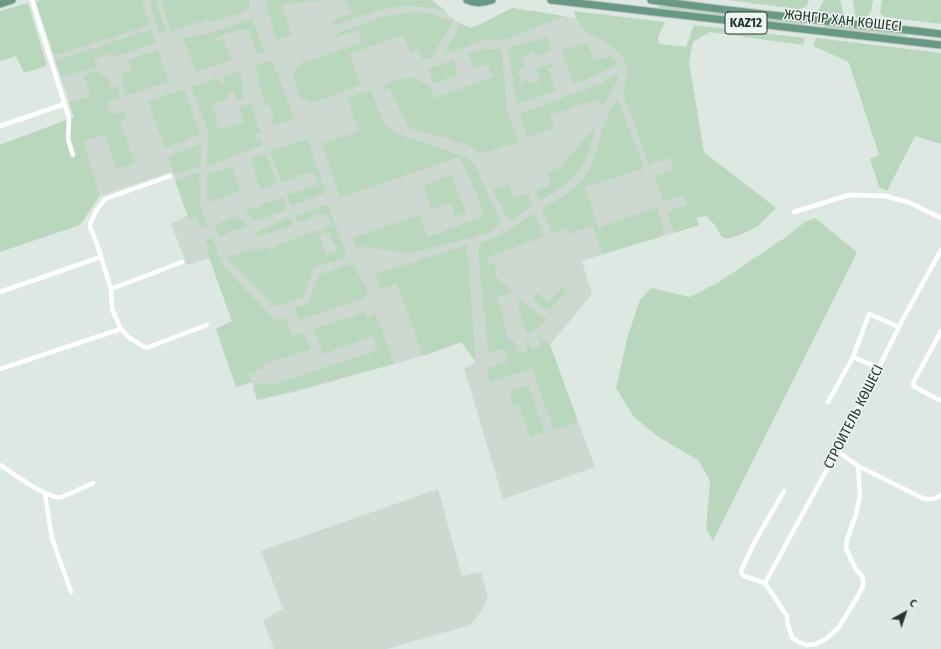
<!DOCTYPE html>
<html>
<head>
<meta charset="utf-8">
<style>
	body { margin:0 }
	#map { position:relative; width:941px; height:649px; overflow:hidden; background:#dee8e2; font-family:"Fira Sans Condensed",sans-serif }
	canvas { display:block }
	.north { position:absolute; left:885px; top:593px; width:40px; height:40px; -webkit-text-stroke:3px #eef5f0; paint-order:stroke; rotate:40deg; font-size:11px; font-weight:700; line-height:16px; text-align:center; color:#22362d }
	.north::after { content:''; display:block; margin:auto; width:14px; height:18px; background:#22362d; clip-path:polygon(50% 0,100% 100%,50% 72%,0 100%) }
</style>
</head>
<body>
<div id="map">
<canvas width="941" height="649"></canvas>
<div class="north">С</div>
</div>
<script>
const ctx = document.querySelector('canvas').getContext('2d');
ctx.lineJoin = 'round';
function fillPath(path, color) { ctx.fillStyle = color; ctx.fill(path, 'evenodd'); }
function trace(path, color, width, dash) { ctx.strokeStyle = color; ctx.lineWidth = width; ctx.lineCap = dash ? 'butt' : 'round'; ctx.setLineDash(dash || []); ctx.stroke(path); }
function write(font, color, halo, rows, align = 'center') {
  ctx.font = font + ' "Fira Sans Condensed",sans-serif'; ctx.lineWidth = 3; ctx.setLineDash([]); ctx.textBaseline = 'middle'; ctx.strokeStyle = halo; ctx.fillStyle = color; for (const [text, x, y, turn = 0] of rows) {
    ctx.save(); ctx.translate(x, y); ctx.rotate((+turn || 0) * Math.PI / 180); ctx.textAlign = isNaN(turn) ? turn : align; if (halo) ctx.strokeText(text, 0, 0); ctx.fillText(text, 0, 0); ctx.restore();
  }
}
fillPath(new Path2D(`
	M41 0H432L454 20 470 28 481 24 512 8 587 20 642 72 699 225 598 256 582 261 592 294 550 345 595 467 503 499 464 368 476 362 461 342 429 354 387 366 295 392 257 400 252 382 236 387 216 329 232 321 209 258 187 265 171 224 188 215 172 172 100 196 36 2Z
	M438 489 462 576 481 572 488 598 480 613 470 625 387 649H274L263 620 283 609 261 551Z`), '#cdd8d1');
fillPath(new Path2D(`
	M41 0H142L150 25 54 56 36 2Z
	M149 0H156L166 30 165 32 160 33 158 31Z
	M161 0H250L249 10 210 23 208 19 171 31Z
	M268 0H329L281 4 291 35 277 40 265 3Z
	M345 0H432L446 11C424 6 402 4 381 10 365 13 349 20 334 26L331 21 352 13Z
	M727 0H809C808 6 804 8 798 9Z
	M824 0H840L844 15 817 13Z
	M853 0H873C871 14 871 18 856 18Z
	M882 0H941V24L886 17 883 16 880 13Z
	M28 3 47 66 24 73 16 56 0 61V11Z
	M659 5 805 23 804 26 688 11 659 8Z
	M512 8 564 16 503 40H485L443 55 461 24 470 28 481 24Z
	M574 11 665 22 658 37 659 44 686 47 694 25 805 38 803 45 710 32 693 42 689 62 704 152 776 208 758 226 740 235 726 239 721 236 715 225 706 216 696 218 699 225 674 233 666 212 687 205 684 195 663 202 655 176 674 170 670 158 649 165 623 92 627 77V66L623 56 606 42 589 34 582 27 576 18Z
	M416 12 431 14 449 20 452 18 454 20 431 58 423 60 419 49 411 52 403 35 349 54 361 85 314 102 300 98 292 74 300 64 362 42 358 30 332 39 338 33 385 16Z
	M252 18 265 52 257 55 248 29 242 31 241 29 215 38 217 42 224 39 231 60 196 72 183 38 214 32Z
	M824 24 906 33V36L824 27Z
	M151 29 156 43 115 57 113 53 94 60 96 67 61 77 55 61Z
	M547 37 551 50 535 56 534 52 522 56 526 68 517 71 521 82 528 80 530 84 540 80 536 69 553 63 554 66 548 69 556 91 517 104 508 48Z
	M816 38 941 53V144L915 136 887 191 879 187 870 159 879 155 849 63 847 61 813 46Z
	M587 43 594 61 611 56 618 64 595 76 574 84 561 50Z
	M485 49H501L508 113 519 142 479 154 474 148 466 144 409 128 389 88 383 90 386 83 410 77 429 85 434 98 493 77 488 64 474 69 468 53Z
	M158 50 168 82 126 96 122 84 124 83 121 74 132 70 129 60Z
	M272 60 294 118 274 126 271 120 274 119 269 104 266 105 258 81 260 80 255 66Z
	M453 60 458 75 433 84 428 69Z
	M97 71 108 78 111 88 117 86 121 98 106 103 111 115 124 111 127 119 120 122 135 163 117 169 104 134 83 142 100 196 80 225 0 252V145L74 117 69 103 90 96 84 75Z
	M239 71 244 85 241 86 245 98 237 101 233 91 227 93 229 98 211 105 219 125 214 127 215 129 222 126 223 129 244 122 239 107 250 102 261 133 255 135 257 139 260 138 263 145 206 167 209 136 192 87 218 78 221 85 225 83 223 77Z
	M618 74 619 78 602 107 598 99 550 115 554 128 527 137 520 114 601 83Z
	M184 89 200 134 165 148 148 102Z
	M370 90 384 123 395 133 466 157 474 163 501 223 488 233 412 253 356 246 353 238 419 215 428 237 484 216 475 190 459 157 340 198 322 144 359 131 347 98Z
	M617 98 644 168 585 187 598 228 657 207 664 230 660 237 602 254 593 225 569 234 566 228 552 233 542 209C555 201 570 193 580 182 596 166 597 143 605 123 608 114 613 106 617 98Z
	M595 126C592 148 584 170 566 184 558 190 549 195 540 201L536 191 551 185 547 172 561 167Z
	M307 139 326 192 291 206 287 195 318 184 313 172 304 175 303 173 298 174V177L282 183 270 151Z
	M202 143 200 166 177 174 172 172V169L168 157Z
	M266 153 277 184 261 190 251 159Z
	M232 166 240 191 207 203V175Z
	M199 172 200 205 208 226 201 228 197 217 189 219 175 181Z
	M451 175 466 213 455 217 450 203 431 209 424 186Z
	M508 184 514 198 529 193 533 205 513 220 507 218 493 190Z
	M283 197 287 209 255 222 244 210 254 207 255 209 261 207 260 205Z
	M328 204 347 257 314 268 303 297 275 307 226 258 257 247 258 250 268 247 270 250 275 248 274 246 321 229 322 234 320 235 326 255 338 251 337 246H334L330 232 325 234 323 228 332 225 327 213 318 216 317 214 312 215 313 218 298 223 295 216Z
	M534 213 544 236 487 258 489 265 494 263 496 270 495 273C497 283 509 283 512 293L497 297 509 340H513L518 353 528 350 524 338 526 337 531 350 541 346 537 334 550 345 578 422 558 429 553 428 532 369 490 382 488 368 508 360 505 349 488 352 478 251 481 243C500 237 517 224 534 213Z
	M237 216 248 225 219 237 215 225Z
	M290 217 293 225 258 237 256 232Z
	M815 218 857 252 713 541 706 529 710 481 698 460 660 438 634 417 616 388 628 335 640 300 651 288 690 297 719 282 783 239 805 222Z
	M212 237 223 266 275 320 284 318 288 324 292 336 303 333 311 349 262 365 263 369 248 374 252 382 236 387 216 329 232 321 209 257 208 246 205 240Z
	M467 245 476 362 461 342 429 354 420 356 421 349 397 284 381 289 375 274Z
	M352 264 365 285 368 292 361 299 299 320 295 308 308 303 320 274Z
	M562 287 567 291 550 309H545L532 299 538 293 549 303Z
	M516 296 537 313 547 318 535 331 526 334Z
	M365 311 367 317 376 315 394 364 257 400 253 387 267 382 269 386 378 350 373 336 323 354 314 329 350 317 351 318 353 317V315Z
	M529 385 544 432 530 437 519 405 514 406 509 391Z`), '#b9d7bc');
const primary = new Path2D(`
	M467 0C476 4 483 3 492 0
	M551 0 941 45
	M651 0C747 14 844 22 941 34
	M0 4 12 0`);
trace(primary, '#bdc3c0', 9);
trace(new Path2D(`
	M32 0 69 118 68 139 73 155
	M0 126 65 104
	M170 176 105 199 96 211 91 221 90 227 97 244 111 289 112 309 121 329 128 337 146 348 207 325
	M794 212 849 195 885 196 908 202 941 218
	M111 289 182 262
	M0 292 101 257
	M941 331 913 383V385L915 387 937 399 941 400
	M853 357 879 368
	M0 369 121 329
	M828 402 853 357 869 314 899 327
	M837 451 858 466 922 498C930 500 934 500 941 495
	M0 465C12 472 48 500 61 497 70 494 84 487 93 483
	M784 491 754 543 741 571 742 574 744 576 765 583 787 616 788 625 792 637 797 641 806 645 816 644 826 639 839 627 858 596 863 586V579L861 575 855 568 846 548 847 540 856 514 860 495 858 466
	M44 492C48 507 49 523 52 538L71 592
	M765 583 837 451 902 321 941 250`), '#fff', 4.5);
trace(primary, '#689984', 7);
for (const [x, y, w] of [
	[746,23,42]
]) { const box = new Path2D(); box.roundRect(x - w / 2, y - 11, w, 22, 3); ctx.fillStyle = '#eef5f0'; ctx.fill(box); trace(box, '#22362d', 1); }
write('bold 13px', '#22362d', null, [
	["KAZ12",746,23]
]);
write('14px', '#22362d', '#eef5f0', [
	["ЖӘҢГІР ХАН КӨШЕСІ",843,21,6],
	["СТРОИТЕЛЬ КӨШЕСІ",854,417,-63]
]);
</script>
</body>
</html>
